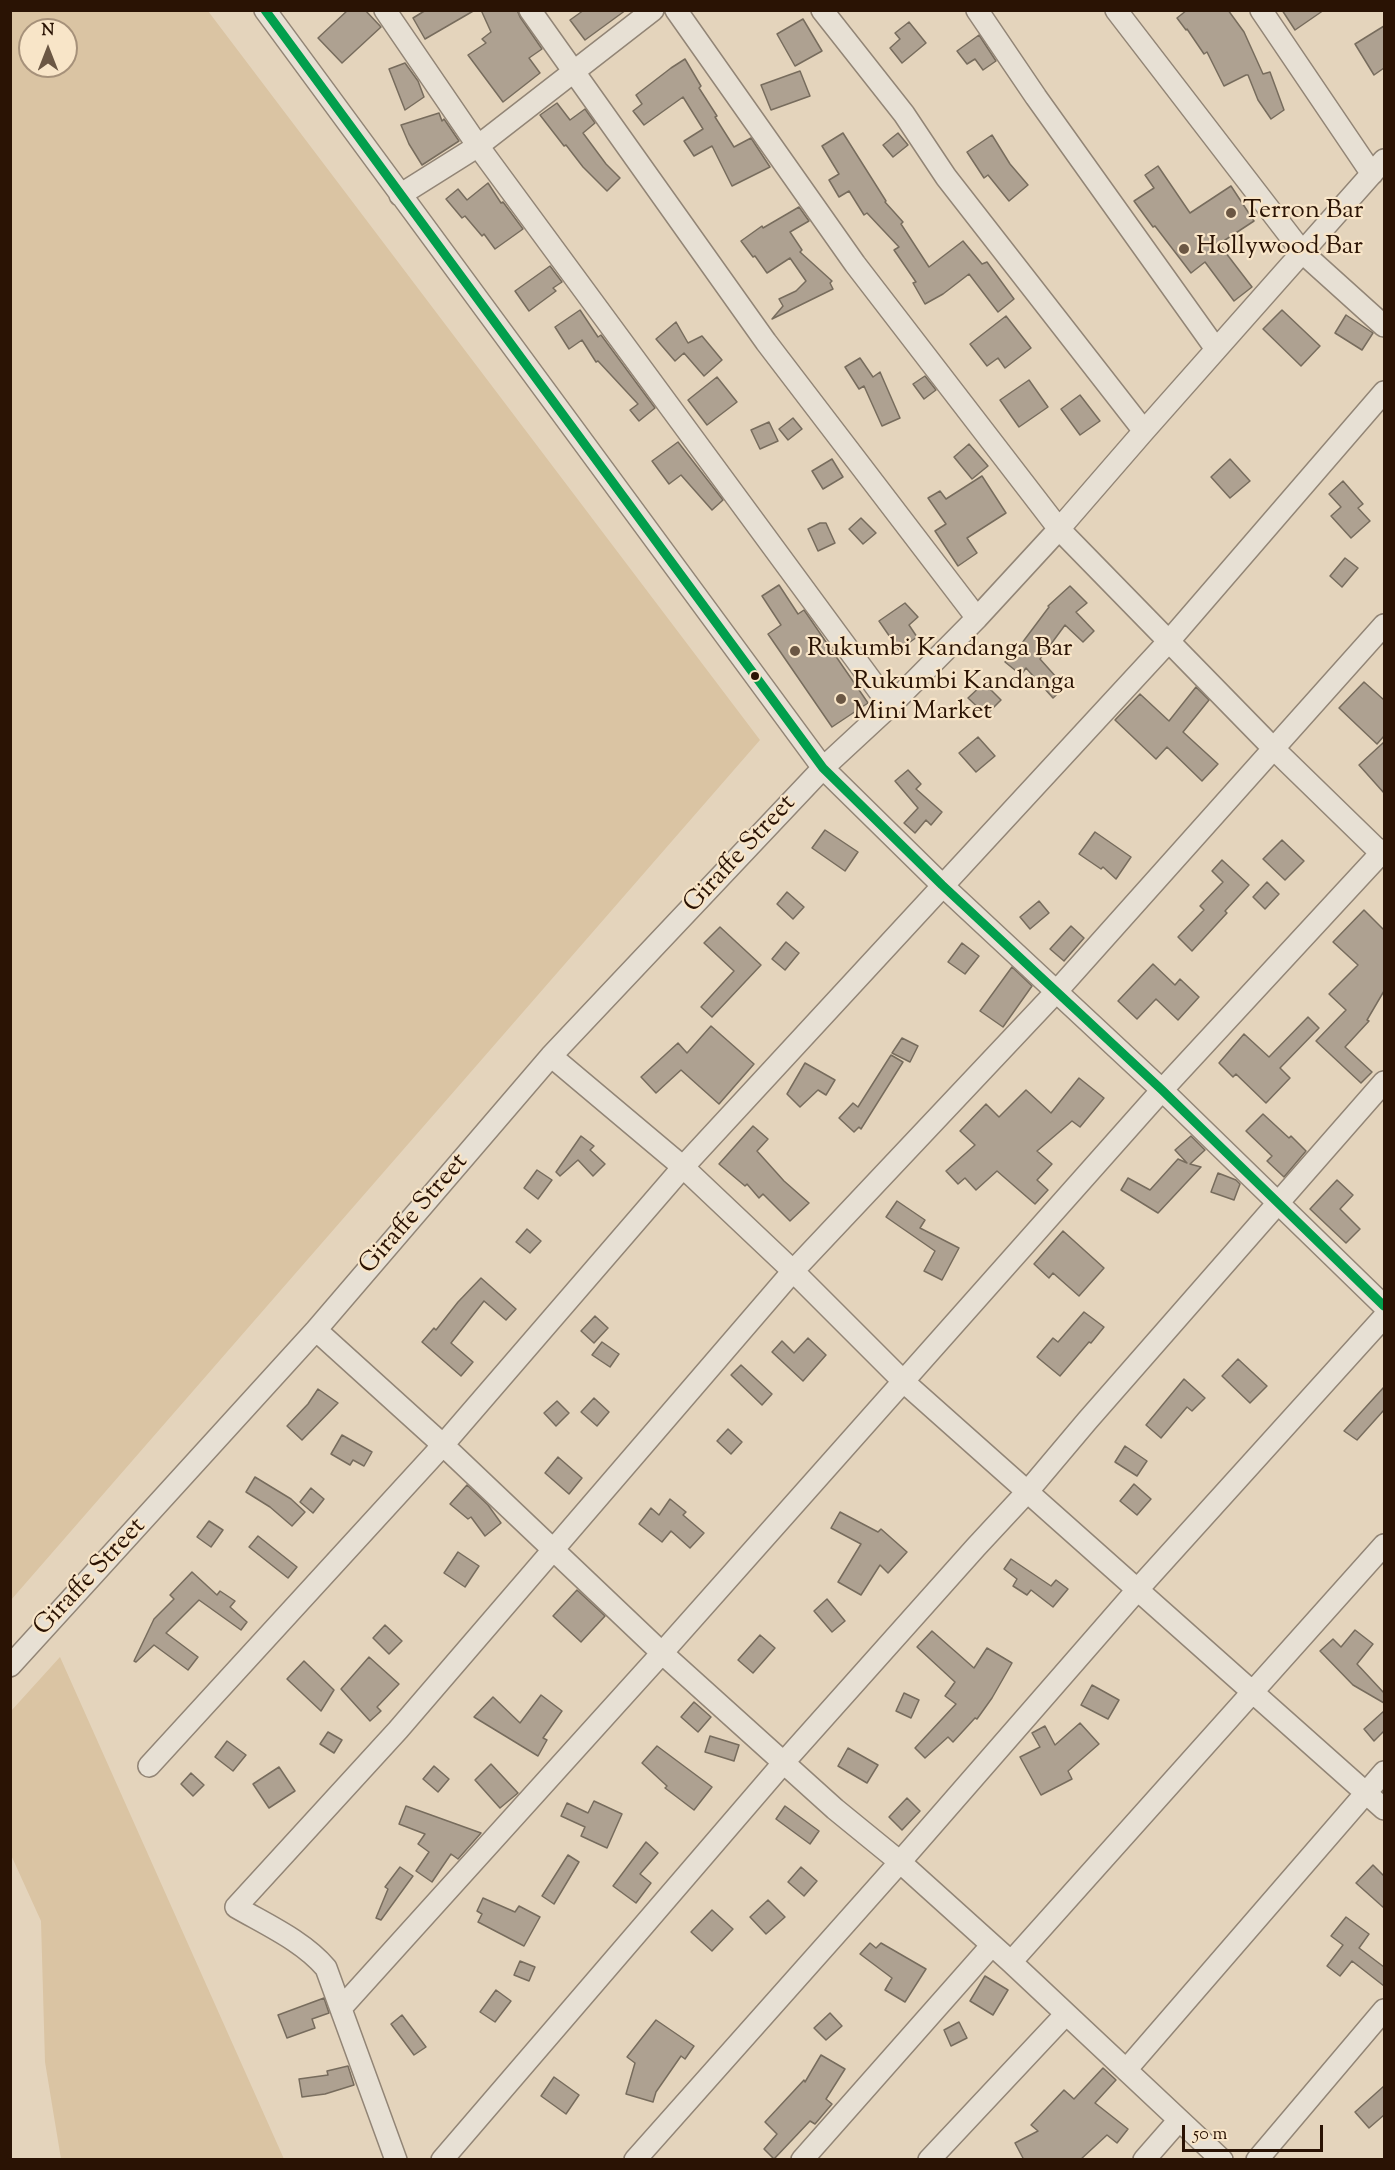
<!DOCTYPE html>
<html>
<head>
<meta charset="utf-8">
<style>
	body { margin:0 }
	#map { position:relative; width:1395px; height:2170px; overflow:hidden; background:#e4d4bc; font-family:"Sorts Mill Goudy",serif }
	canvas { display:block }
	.frame { position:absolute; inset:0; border:12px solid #2a1304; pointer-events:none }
	.north { position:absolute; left:18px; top:18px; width:60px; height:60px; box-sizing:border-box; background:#f8e5c8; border:2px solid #a6917a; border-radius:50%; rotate:0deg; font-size:16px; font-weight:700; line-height:24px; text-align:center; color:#2a1304 }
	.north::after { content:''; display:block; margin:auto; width:21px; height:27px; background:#6b5744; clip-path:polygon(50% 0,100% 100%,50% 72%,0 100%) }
	.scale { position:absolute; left:1182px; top:2125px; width:141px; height:27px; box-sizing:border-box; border:3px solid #2a1304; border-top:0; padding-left:8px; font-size:18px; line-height:21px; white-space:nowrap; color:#2a1304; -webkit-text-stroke:4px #f8e5c8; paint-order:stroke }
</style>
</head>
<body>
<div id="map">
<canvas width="1395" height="2170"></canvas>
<div class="frame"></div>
<div class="north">N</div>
<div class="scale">50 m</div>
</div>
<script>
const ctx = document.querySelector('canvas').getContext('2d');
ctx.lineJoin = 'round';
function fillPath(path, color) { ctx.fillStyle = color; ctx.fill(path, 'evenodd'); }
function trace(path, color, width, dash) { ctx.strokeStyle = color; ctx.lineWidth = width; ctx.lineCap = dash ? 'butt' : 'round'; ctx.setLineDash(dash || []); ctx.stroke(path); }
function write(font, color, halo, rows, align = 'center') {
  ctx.font = font + ' "Sorts Mill Goudy",serif'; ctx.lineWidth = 4.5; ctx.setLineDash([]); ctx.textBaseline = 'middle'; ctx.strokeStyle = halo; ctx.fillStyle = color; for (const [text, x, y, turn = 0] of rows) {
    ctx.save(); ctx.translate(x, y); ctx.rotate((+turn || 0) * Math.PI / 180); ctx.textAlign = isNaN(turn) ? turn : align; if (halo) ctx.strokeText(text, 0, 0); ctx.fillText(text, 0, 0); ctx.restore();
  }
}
fillPath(new Path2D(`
	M11 10 208 11 760 740 11 1600ZM30 30H66V66H30Z
	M60 1657 284 2159H61L45 2062 41 1921 11 1855V1711Z`), '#dac4a3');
const building = new Path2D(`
	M348 10H365L381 27 342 63 318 38Z
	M426 10H475L425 39 413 18Z
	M481 10H517L520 17 542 49 529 58 540 73 503 102 468 55 486 43 482 39 491 32Z
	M584 10H626L585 40 570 20Z
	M1187 10H1228L1244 32 1263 74 1270 72 1284 110 1271 119 1258 100 1248 75H1246L1224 86 1207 52 1204 54 1187 29 1186 30 1177 18Z
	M1282 10H1324L1295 30Z
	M803 19 822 51 795 66 777 34Z
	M909 22 926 43 902 63 890 48 900 39 895 33Z
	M1384 26V68L1374 75 1355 44Z
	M979 35 996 61 983 70 975 59 967 64 957 51Z
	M685 59 701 86 699 88 717 116 715 117 734 147 751 138 770 167 732 186 712 146 694 156 684 141 703 129 683 97 644 125 633 111 642 104 636 95 671 68Z
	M405 63 418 81 424 97 405 110 389 69Z
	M800 71 810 96 771 110 761 85Z
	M557 103 570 120 585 109 595 123 583 133 606 164 620 178 607 191 583 167 566 145 564 146 540 115Z
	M439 113 442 121 444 119 459 141 422 165 409 144 401 125Z
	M843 133 886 201 885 202 903 222 901 224 929 267 963 241 982 264 987 262 1014 299 998 312 969 274 943 294 925 304 913 283 916 282 894 250 899 247 867 213 864 215 849 191 839 197 829 180 839 174 822 146Z
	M898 133 908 145 893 157 883 145Z
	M992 135 1010 164 1028 185 1009 201 988 175 984 178 967 152Z
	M1158 166 1190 213 1231 186 1254 221 1219 244 1252 287 1234 301 1205 262 1191 273 1155 226 1153 227 1134 201 1154 188 1145 175Z
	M488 183 501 203 503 202 523 229 495 249 484 234 482 236 465 216 462 218 446 199 458 189 467 200Z
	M799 207 809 221 790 232 802 250 800 252 832 281 830 283 833 289 772 319 783 306 779 299 796 291 806 281 790 258 767 273 755 256 753 257 741 241 762 226 763 228Z
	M550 266 562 282 553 288 556 291 529 311 515 291Z
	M580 310 598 337 601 335 655 408 639 421 630 410 638 404 598 361 596 362 582 340 569 349 555 327Z
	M1282 310 1320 346 1301 366 1263 329Z
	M1346 315 1373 333 1362 350 1335 333Z
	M1006 316 1031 348 1005 368 998 358 987 366 970 344Z
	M676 322 688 343 702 336 722 360 704 376 684 353 675 361 656 339Z
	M860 358 873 377 880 372 900 418 882 426 864 386 859 389 845 367Z
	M925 376 936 390 924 399 913 384Z
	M717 377 737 402 707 425 688 400Z
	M1029 380 1048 407 1019 427 1000 400Z
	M1080 395 1100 421 1080 435 1061 409Z
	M793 418 802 429 788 440 779 429Z
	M769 422 778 441 760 449 751 430Z
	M678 442 723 500 712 510 681 475 669 484 652 461Z
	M969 444 988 466 972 479 954 457Z
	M832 459 843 477 823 489 812 471Z
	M1230 459 1250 481 1230 498 1211 477Z
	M982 476 1006 513 967 538 977 553 958 566 935 531 946 524 928 498 940 491 946 499Z
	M1343 481 1363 504 1358 508 1370 521 1351 538 1331 516 1341 507 1329 494Z
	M861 518 876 533 863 544 849 529Z
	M820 523H826L835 543 818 551 808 529Z
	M1345 558 1358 568 1342 587 1330 576Z
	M779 585 798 614 804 610 868 703 832 727 768 634 781 625 762 596Z
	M1070 586 1087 603 1076 612 1094 631 1083 642 1065 625 1040 659 1065 687 1053 698 1026 668 1021 675 1005 662 1015 650 1016 651 1049 607 1048 606Z
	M905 603 918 617 909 625 917 637 899 650 879 621Z
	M1364 682 1384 700V736L1377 744 1339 708Z
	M984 683 1001 700 986 715 968 698Z
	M1196 687 1209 700 1183 732 1218 764 1202 781 1167 747 1156 759 1115 720 1140 694 1169 721Z
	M978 737 995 756 976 772 959 753Z
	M1384 742V793L1359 765Z
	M908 770 921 784 916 789 942 812 931 825 926 820 915 833 904 823 918 808 895 781Z
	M825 830 858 852 845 871 812 848Z
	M1095 832 1131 857 1116 879 1103 867 1101 869 1079 854Z
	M1282 840 1304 861 1285 880 1263 859Z
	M1222 860 1249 885 1225 911 1227 913 1192 951 1178 937 1204 910 1200 906 1223 882 1212 871Z
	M1267 882 1279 894 1265 909 1253 897Z
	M787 892 804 907 793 919 777 904Z
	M1039 901 1049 913 1030 929 1020 917Z
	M1364 910 1384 930V991L1367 1020 1369 1021 1345 1047 1372 1072 1361 1083 1316 1041 1346 1010 1329 994 1358 965 1333 942Z
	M1071 926 1084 938 1064 961 1050 949Z
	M720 927 761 965 712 1017 701 1007 734 971 704 943Z
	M786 942 799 953 785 970 772 959Z
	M962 943 979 956 965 974 948 962Z
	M1153 964 1175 985 1180 979 1199 997 1178 1020 1156 999 1137 1019 1118 1001Z
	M1012 967 1032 986 1003 1027 980 1011Z
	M1308 1017 1319 1028 1280 1068 1290 1078 1266 1103 1236 1074 1233 1077 1219 1063 1244 1034 1269 1057Z
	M711 1026 754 1064 719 1104 681 1070 656 1093 641 1077 678 1043 687 1053Z
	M902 1038 918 1046 910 1062 892 1053Z
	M891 1055 903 1062 861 1129 859 1127 854 1132 839 1118 853 1103 858 1107Z
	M805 1063 835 1080 826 1095 818 1090 800 1107 787 1094Z
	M1079 1078 1104 1098 1080 1127 1072 1121 1037 1151 1052 1164 1037 1180 1048 1190 1035 1204 997 1171 976 1190 965 1178 958 1184 946 1171 975 1145 960 1131 986 1104 999 1117 1026 1090 1051 1113Z
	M1263 1114 1289 1138 1291 1136 1306 1151 1284 1177 1267 1161 1272 1156 1246 1131Z
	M753 1126 768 1139 757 1151 784 1181 809 1203 790 1221 763 1194 759 1198 747 1184 745 1186 719 1164Z
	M581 1136 594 1146 590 1150 605 1164 593 1176 578 1160 560 1176 556 1172Z
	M1191 1136 1205 1150 1190 1164 1201 1167 1158 1213 1121 1190 1128 1178 1150 1190 1178 1159 1187 1163 1175 1150Z
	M537 1170 552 1180 538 1199 524 1188Z
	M1218 1173 1236 1180 1240 1184 1234 1200 1211 1192Z
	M1337 1180 1353 1195 1340 1209 1360 1229 1346 1243 1310 1209Z
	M897 1201 925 1220 920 1228 959 1248 942 1280 924 1271 935 1251 886 1217Z
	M527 1229 541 1241 530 1253 516 1242Z
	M1063 1231 1104 1268 1079 1296 1053 1273 1049 1278 1034 1264Z
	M481 1278 516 1309 506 1320 484 1301 451 1343 473 1362 461 1376 422 1342 434 1328 436 1330 458 1302Z
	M1084 1312 1104 1327 1091 1343 1089 1342 1060 1376 1037 1357 1053 1338 1058 1342Z
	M595 1316 608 1328 594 1343 581 1331Z
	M808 1338 826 1355 803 1381 772 1352 782 1341 794 1353Z
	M602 1342 619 1354 610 1367 592 1355Z
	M1238 1359 1267 1386 1250 1403 1222 1376Z
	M741 1365 772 1394 762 1405 731 1375Z
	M1184 1379 1205 1398 1192 1411 1187 1407 1161 1438 1146 1425Z
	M1384 1387V1410L1357 1440 1344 1431Z
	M318 1389 338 1403 302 1440 287 1426 308 1404Z
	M594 1398 609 1412 597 1426 581 1412Z
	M557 1401 569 1413 556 1426 544 1413Z
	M728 1429 742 1442 731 1454 717 1441Z
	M342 1435 372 1452 364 1466 353 1460 350 1465 331 1454Z
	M1125 1446 1147 1461 1137 1476 1115 1462Z
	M558 1457 582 1478 569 1494 545 1473Z
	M255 1477 291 1499 305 1512 292 1526 270 1507 246 1492Z
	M1134 1484 1151 1499 1137 1515 1120 1501Z
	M467 1485 488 1505 501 1523 485 1536 471 1517 468 1519 450 1504Z
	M311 1488 324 1499 313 1513 300 1502Z
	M670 1499 686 1512 683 1515 704 1533 690 1548 671 1531 662 1542 639 1524 651 1508 659 1515Z
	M840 1512 878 1532 881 1529 907 1552 888 1573 880 1565 861 1595 838 1582 861 1544 831 1528Z
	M209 1521 223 1530 211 1547 197 1537Z
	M258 1536 297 1567 288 1578 249 1547Z
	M458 1552 479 1566 465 1587 444 1573Z
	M1011 1559 1051 1586 1056 1580 1068 1589 1053 1607 1031 1590 1027 1595 1013 1586 1017 1579 1004 1569Z
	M192 1572 217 1595 220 1591 235 1601 230 1607 247 1622 241 1630 199 1600 166 1633 198 1657 188 1670 154 1645 136 1662 134 1661 154 1619 174 1599 170 1595Z
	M577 1590 605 1616 581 1642 553 1616Z
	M827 1599 845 1621 832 1632 814 1611Z
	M385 1625 402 1641 389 1654 373 1638Z
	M1355 1630 1373 1644 1357 1664 1384 1693V1703L1353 1685 1320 1651 1333 1639 1341 1647Z
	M932 1631 974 1668 987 1648 1012 1663 992 1698 977 1719 975 1718 953 1742 948 1737 925 1758 915 1748 956 1704 945 1696 955 1682 917 1647Z
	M760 1635 775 1648 753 1673 738 1660Z
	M369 1657 399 1684 377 1707 381 1711 370 1721 341 1689Z
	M304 1661 334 1690 321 1711 287 1679Z
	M1092 1685 1119 1700 1108 1719 1081 1705Z
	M904 1693 919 1700 911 1718 896 1711Z
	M541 1695 562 1711 543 1738 547 1740 538 1756 474 1717 493 1697 520 1723Z
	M694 1702 711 1717 698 1732 681 1717Z
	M1384 1711V1731L1374 1741 1364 1729Z
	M1080 1723 1099 1744 1068 1771 1072 1779 1041 1795 1020 1757 1040 1747 1032 1733 1045 1726 1055 1745Z
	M328 1732 342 1740 334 1753 320 1744Z
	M710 1736 739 1745 734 1761 705 1752Z
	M227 1741 246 1755 233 1771 215 1757Z
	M657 1746 712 1787 694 1810 665 1788 667 1786 642 1763Z
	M848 1748 878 1765 867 1783 838 1766Z
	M491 1764 518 1793 500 1808 475 1780Z
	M434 1766 449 1779 438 1792 423 1779Z
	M279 1767 295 1791 269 1808 253 1784Z
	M191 1773 204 1785 193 1796 181 1784Z
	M907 1798 920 1811 902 1830 889 1817Z
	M594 1801 622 1814 607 1848 581 1836 585 1827 561 1816 567 1803 588 1813Z
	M406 1806 481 1833 458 1859 451 1854 432 1882 416 1871 429 1852 418 1844 425 1834 399 1824Z
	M785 1806 819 1831 810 1844 776 1819Z
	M646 1842 658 1853 640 1874 651 1883 636 1903 613 1886Z
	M568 1855 579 1862 554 1904 542 1896Z
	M1373 1865 1384 1876V1908L1356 1883Z
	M400 1867 413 1876 381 1920 376 1918 388 1889 385 1887Z
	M801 1867 817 1881 804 1896 788 1882Z
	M483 1898 515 1912 519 1906 540 1917 524 1946 478 1922 482 1914 477 1911Z
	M768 1900 785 1917 766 1934 750 1917Z
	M712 1910 733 1929 712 1951 691 1932Z
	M1346 1917 1369 1934 1359 1948 1384 1967V1986L1352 1961 1340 1976 1327 1966 1343 1945 1331 1936Z
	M870 1943 876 1948 881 1943 926 1969 905 2002 885 1990 892 1978 860 1954Z
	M520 1961 535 1967 529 1981 514 1975Z
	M985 1976 1008 1990 993 2015 970 2001Z
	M496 1990 511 2001 495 2022 480 2012Z
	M324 1998 329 2013 312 2019 315 2028 287 2038 278 2015Z
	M830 2013 842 2026 826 2040 814 2028Z
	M402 2015 426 2047 414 2055 391 2024Z
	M656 2020 694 2046 685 2059 681 2056 656 2092 653 2102 626 2094 635 2063 627 2057Z
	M959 2022 967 2038 951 2046 944 2030Z
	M821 2055 845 2069 826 2099 832 2104 815 2124 810 2121 774 2159 764 2149 777 2134 765 2122 804 2080 805 2082Z
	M348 2066 354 2085 325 2094 302 2097 299 2079 328 2075 327 2071Z
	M1103 2068 1116 2080 1095 2103 1128 2129 1117 2143 1107 2135 1080 2160H1024L1015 2143 1038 2131 1031 2125 1064 2090 1074 2099Z
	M554 2077 579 2095 566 2114 541 2096Z
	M1384 2086V2115L1369 2128 1355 2112Z`);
fillPath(building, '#aea191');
trace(building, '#776c5d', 1.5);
const minor = new Path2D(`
	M265 10 823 768 942 885 1162 1090 1384 1306
	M385 10 478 146 890 706
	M530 10 766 342 977 618
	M676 10 855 264 1059 529 1274 749 1384 856
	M822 10 904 114 946 177 1144 431
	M977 10 1036 97 1216 349
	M1116 10 1303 253 1384 326
	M1261 10 1372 174
	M400 195 478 146 653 10
	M551 1056 683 1167 793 1271 904 1382 1384 1809
	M316 1330 443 1445 662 1653 835 1809 900 1862 1011 1962 1222 2160
	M10 1666 316 1330 551 1056 823 768 890 706 977 618 1059 529 1144 431 1384 160
	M149 1766 443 1445 683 1167 1169 641 1384 392
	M1011 1962 1384 1545
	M342 2007 662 1653 1162 1090 1384 850
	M1126 2070 1384 1772
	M396 2160 326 1968C303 1941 267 1925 236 1907L398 1730 793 1271 1056 992 1384 625
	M442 2160 785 1761 976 1547 1028 1491 1087 1421 1384 1082
	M635 2160 900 1862 1138 1589 1384 1317
	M802 2160 992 1945
	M929 2160 1066 2014
	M1144 2160 1179 2120
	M1257 2160 1384 2010`);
trace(minor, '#928576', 24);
trace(minor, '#e7e0d4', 21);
trace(new Path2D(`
	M265 10 823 768 942 885 1162 1090 1384 1306`), '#029f4d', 9);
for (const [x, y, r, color] of [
	[1231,213,6,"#6b5744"],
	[1184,249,6,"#6b5744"],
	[795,651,6,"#6b5744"],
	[755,676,5,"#2a1304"],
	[841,699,6,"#6b5744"]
]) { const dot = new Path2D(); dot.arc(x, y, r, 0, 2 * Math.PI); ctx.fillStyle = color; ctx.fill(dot); trace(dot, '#f8e5c8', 2); }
write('26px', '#2a1304', '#f8e5c8', [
	["Terron Bar",1243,213],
	["Hollywood Bar",1196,249],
	["Rukumbi Kandanga Bar",807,651],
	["Rukumbi Kandanga",853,684],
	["Mini Market",853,714]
], 'left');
write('26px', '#2a1304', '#f8e5c8', [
	["Giraffe Street",741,855,-47],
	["Giraffe Street",415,1215,-49],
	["Giraffe Street",91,1578,-47]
]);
</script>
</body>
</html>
